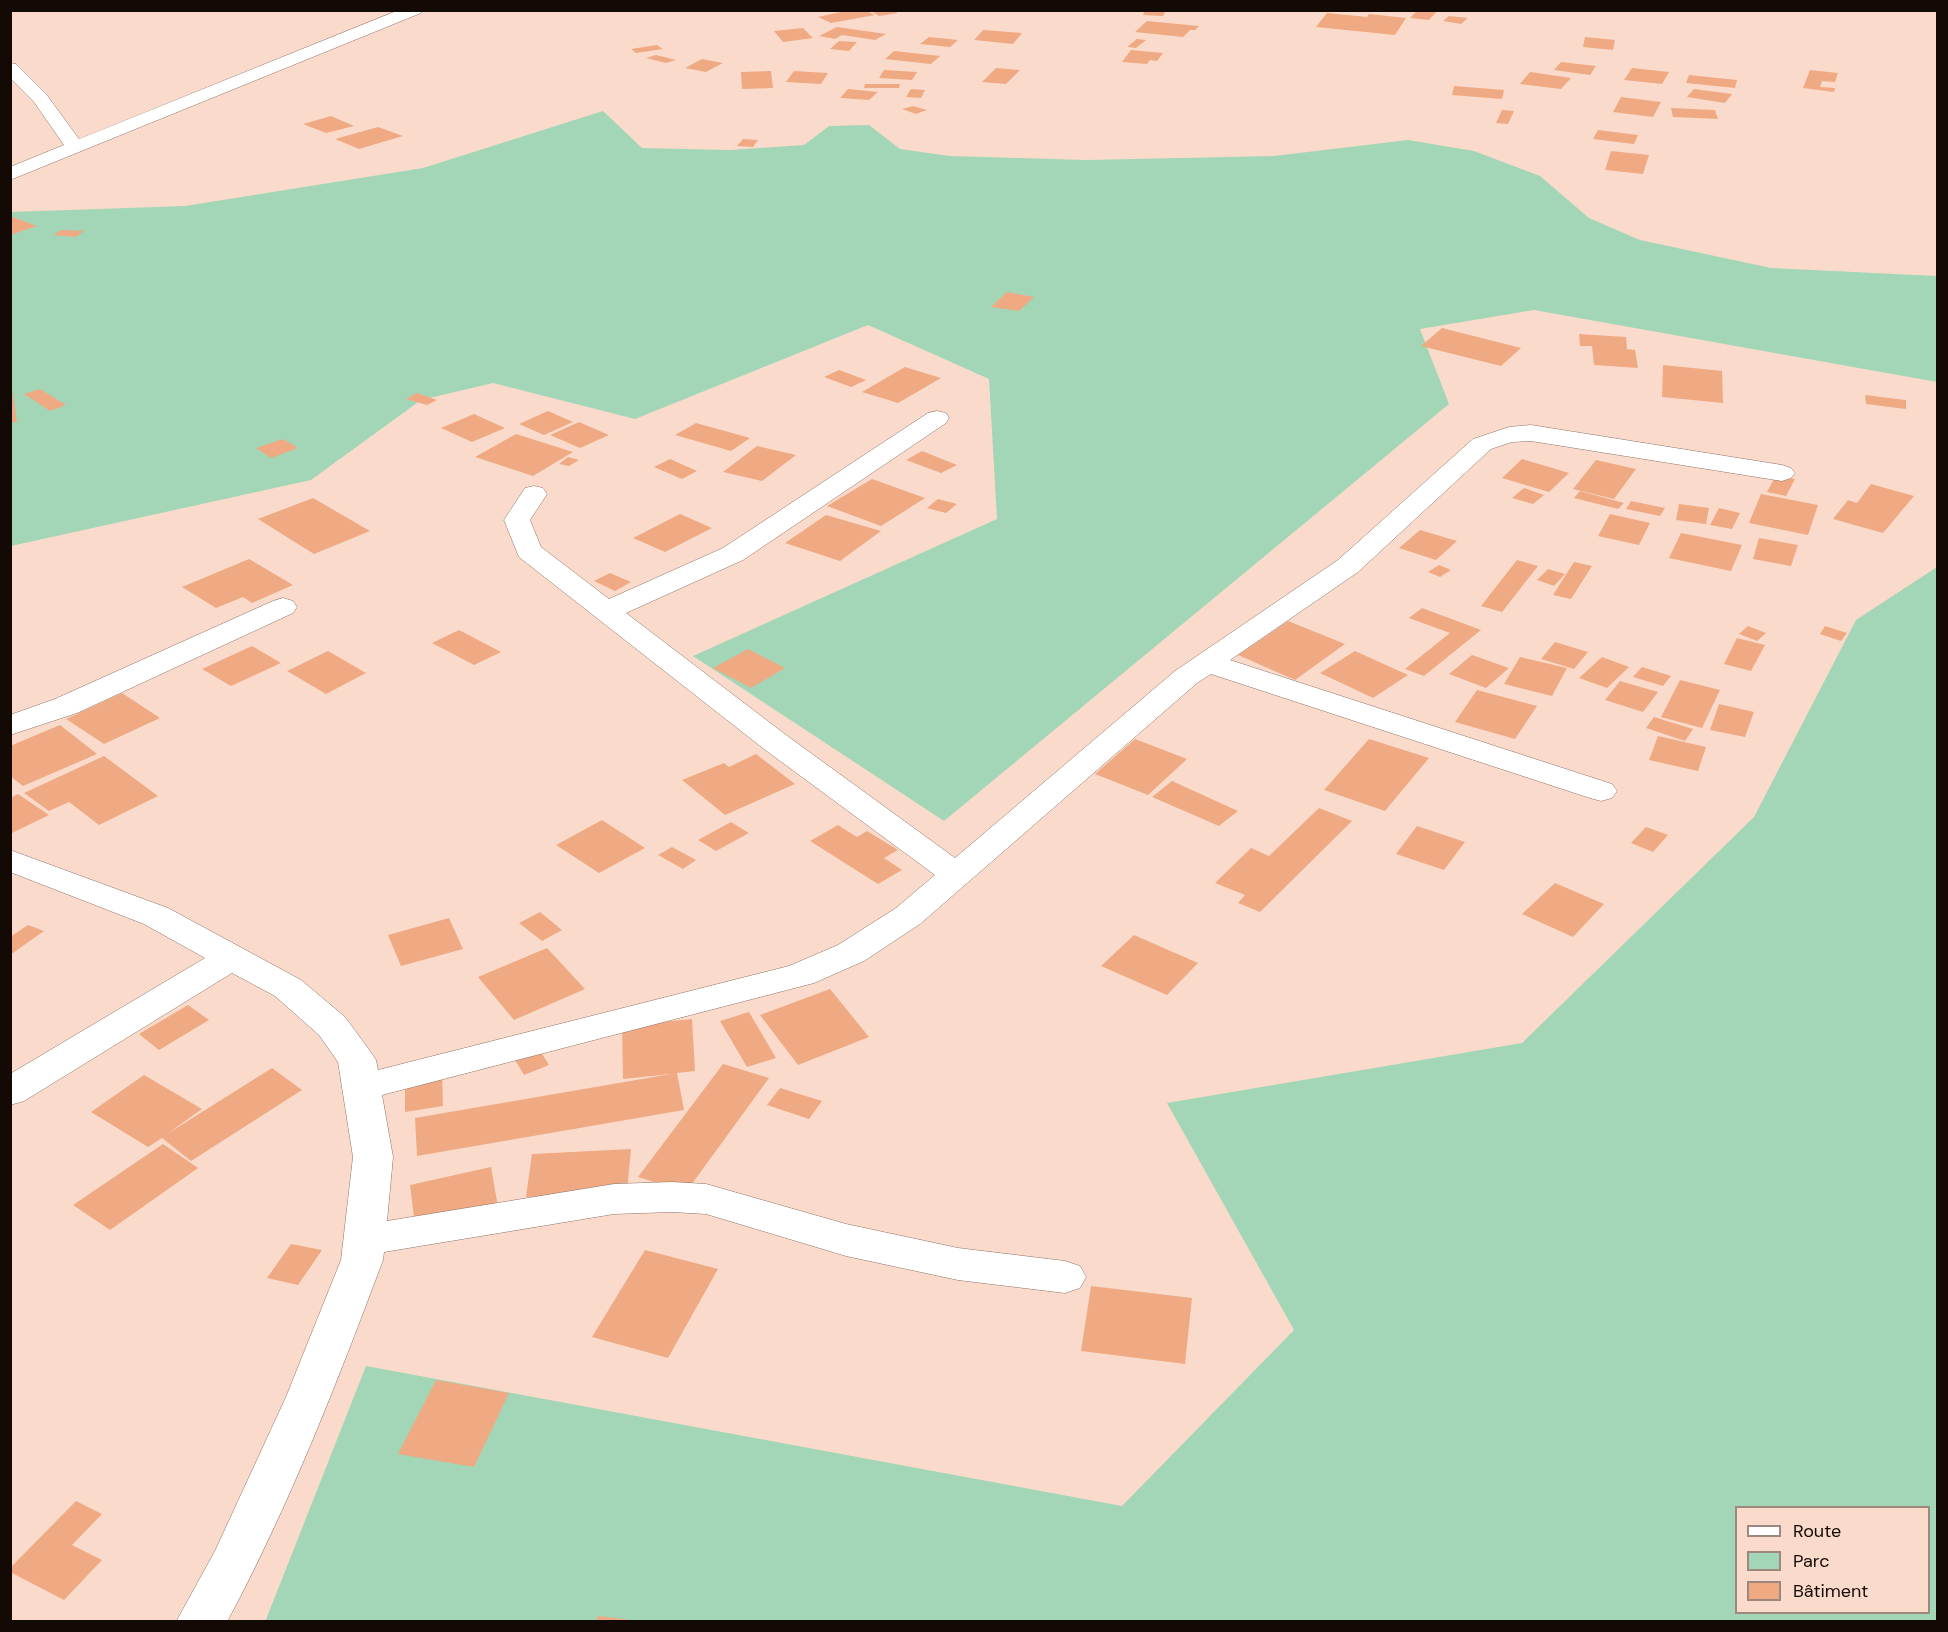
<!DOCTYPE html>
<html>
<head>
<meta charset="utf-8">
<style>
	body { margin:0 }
	#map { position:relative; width:1948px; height:1632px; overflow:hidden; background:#fadbcb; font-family:"DM Sans",sans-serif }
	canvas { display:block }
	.frame { position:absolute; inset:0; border:12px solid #130905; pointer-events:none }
	.legend { position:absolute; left:1735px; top:1506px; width:195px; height:108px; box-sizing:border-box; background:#fadbcb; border:2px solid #9e877c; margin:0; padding:8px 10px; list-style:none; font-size:18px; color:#130905 }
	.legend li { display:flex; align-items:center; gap:12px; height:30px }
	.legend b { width:30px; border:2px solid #9e877c }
</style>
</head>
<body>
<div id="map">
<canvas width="1948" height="1632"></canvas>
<div class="frame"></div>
<ul class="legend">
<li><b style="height:8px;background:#fff"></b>Route</li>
<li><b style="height:16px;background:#a3d6b7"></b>Parc</li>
<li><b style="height:16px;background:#efaa83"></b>Bâtiment</li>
</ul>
</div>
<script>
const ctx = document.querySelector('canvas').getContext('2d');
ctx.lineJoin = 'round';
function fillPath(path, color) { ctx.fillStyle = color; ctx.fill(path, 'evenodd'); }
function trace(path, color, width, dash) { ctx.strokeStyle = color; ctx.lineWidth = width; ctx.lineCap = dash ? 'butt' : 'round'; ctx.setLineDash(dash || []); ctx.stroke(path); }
fillPath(new Path2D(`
	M603 111 642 148 730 150 804 145 829 126 869 125 900 149 950 156 1087 160 1274 156 1408 140 1474 151 1540 176 1589 218 1640 240 1771 268 1937 276V382L1534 310 1420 329 1449 404 944 821 693 656 997 519 989 379 868 325 635 419 493 383 421 400 311 480 11 546 10 212 185 206 423 168Z
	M1937 567V1621L265 1622 366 1366 1122 1506 1294 1330 1167 1103 1522 1043 1754 817 1856 620ZM1736 1508H1928V1612H1736Z`), '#a3d6b7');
fillPath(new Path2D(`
	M850 10H865L875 15 831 23 818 17Z
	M869 10H893L898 13 879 16Z
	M1145 10H1166L1163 16 1143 15Z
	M1418 10H1438L1429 20 1410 18Z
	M1327 13 1367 17 1369 14 1406 18 1395 35 1316 27Z
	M1449 16 1468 18 1461 24 1443 21Z
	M1147 21 1199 26 1195 30H1190L1183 37 1135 32Z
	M837 27 886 34 875 40 842 35 835 39 819 36Z
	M803 28 813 38 783 42 774 31Z
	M983 30 1022 33 1013 44 974 40Z
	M929 37 958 40 950 47 920 44Z
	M1585 37 1615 40 1613 50 1583 47Z
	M1137 39 1146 40 1136 48 1127 47Z
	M839 41 857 42 849 51 830 49Z
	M657 45 663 49 636 53 631 49Z
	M1131 50 1163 53 1157 61 1150 60 1147 64 1122 62Z
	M894 51 940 56 931 64 885 59Z
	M656 55 676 60 666 63 646 58Z
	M702 59 723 63 706 72 685 68Z
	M1561 62 1596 66 1590 75 1554 70Z
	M996 68 1020 70 1006 84 982 82Z
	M1632 68 1669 72 1662 84 1624 80Z
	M884 70 917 72 912 80 879 78Z
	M1810 70 1838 73 1835 82 1822 81 1820 87 1835 88 1834 92 1803 88Z
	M771 71 773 88 742 89 741 72Z
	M794 71 828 73 821 84 786 82Z
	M1530 72 1571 78 1561 89 1520 84Z
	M1689 75 1737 80 1735 88 1686 83Z
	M865 84H900L899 88H864Z
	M1454 86 1504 90 1502 99 1452 95Z
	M848 89 878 92 869 100 840 98Z
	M911 89 925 90 921 98 906 97Z
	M1694 89 1732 94 1725 103 1687 97Z
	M1621 97 1661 102 1653 117 1613 112Z
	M913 106 927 110 916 114 902 109Z
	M1671 108 1715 110 1718 119 1673 117Z
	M1502 110 1514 111 1508 124 1496 123Z
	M331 116 354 126 326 133 303 124Z
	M378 127 403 136 359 149 335 139Z
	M1598 130 1638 135 1634 144 1593 139Z
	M743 139 758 140 753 147 737 146Z
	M1611 151 1649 155 1643 174 1605 170Z
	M10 216 37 226 10 235Z
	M61 230 84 231 76 237 53 235Z
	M1007 292 1034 297 1019 311 991 307Z
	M1442 328 1521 348 1501 366 1421 346Z
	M1579 334 1626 337 1627 349 1635 350 1638 368 1594 365 1592 346H1580Z
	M1663 365 1722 371 1723 403 1662 397Z
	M905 367 941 378 898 403 862 392Z
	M839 370 866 380 851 387 824 377Z
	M12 389 17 422 10 423V390Z
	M40 389 66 405 50 411 24 394Z
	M417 393 437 400 427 405 406 399Z
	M1865 395 1906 400V409L1866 404Z
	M548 411 573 422 544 435 519 424Z
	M474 414 505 428 472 442 441 428Z
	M579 422 609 435 580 448 550 435Z
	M696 423 750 438 731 451 675 435Z
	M516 434 573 452 533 476 475 457Z
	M283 439 298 448 271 458 256 448Z
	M757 446 796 455 762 481 723 472Z
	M922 451 957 465 941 473 906 460Z
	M568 457 579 460 569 466 559 464Z
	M670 459 697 471 682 479 654 467Z
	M1522 459 1569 473 1549 492 1502 478Z
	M1596 460 1636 469 1614 499 1573 489Z
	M1776 475 1795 479 1786 496 1767 492Z
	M872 479 925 498 881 526 827 506Z
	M1871 484 1914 496 1883 533 1833 519 1848 500 1857 503Z
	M1524 488 1544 495 1533 504 1512 498Z
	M1580 491 1624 503 1618 509 1574 498Z
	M1761 494 1818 505 1808 535 1749 523Z
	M313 498 370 531 314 554 258 519Z
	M938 499 957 504 946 513 927 508Z
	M1631 501 1665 508 1660 516 1626 509Z
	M1679 504 1709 508 1706 524 1676 520Z
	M1719 508 1740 513 1732 529 1710 525Z
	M680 514 712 528 665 552 633 538Z
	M1610 514 1650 523 1639 545 1598 536Z
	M826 515 881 531 840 561 785 543Z
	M1420 530 1457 541 1436 560 1399 548Z
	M1681 533 1742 545 1731 571 1669 558Z
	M1759 538 1798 545 1791 566 1753 559Z
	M249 559 293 585 252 603 243 597 216 608 182 587Z
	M1517 560 1538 566 1502 612 1481 606Z
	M1574 562 1592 566 1571 599 1553 595Z
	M1439 565 1451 570 1440 577 1428 572Z
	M1548 569 1565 574 1554 586 1537 580Z
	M610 573 631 582 615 591 594 581Z
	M1422 608 1481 630 1424 676 1405 669 1450 633 1409 618Z
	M1288 621 1345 644 1295 680 1238 655Z
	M1748 626 1766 633 1757 641 1739 634Z
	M1825 626 1847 633 1841 641 1820 634Z
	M459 630 501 652 474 665 432 643Z
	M1737 638 1765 645 1751 671 1724 664Z
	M1555 642 1588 652 1574 669 1541 659Z
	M252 646 281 663 231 686 202 669Z
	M748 649 785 668 751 688 713 668Z
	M328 651 366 673 326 694 287 671Z
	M1355 651 1408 675 1373 698 1320 673Z
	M1472 655 1509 668 1486 688 1449 674Z
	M1520 657 1567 668 1552 696 1504 684Z
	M1602 657 1629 667 1607 688 1579 678Z
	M1642 667 1671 676 1663 686 1633 677Z
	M1680 680 1720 690 1702 728 1661 717Z
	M1620 681 1658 692 1643 712 1605 700Z
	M1477 690 1537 706 1515 739 1455 722Z
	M122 693 160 718 104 744 66 719Z
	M1719 704 1754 712 1745 737 1710 730Z
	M1654 717 1693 729 1685 741 1646 728Z
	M60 725 97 754 23 786 10 776V746Z
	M1658 736 1706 747 1698 771 1649 760Z
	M1135 739 1187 759 1148 795 1095 774Z
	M1369 739 1429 758 1385 811 1324 790Z
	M756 754 795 784 725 815 682 780 724 763 729 767Z
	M104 756 158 796 99 825 69 802 49 811 24 793Z
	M1172 781 1238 811 1219 826 1152 797Z
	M18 794 49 815 10 834V798Z
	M1319 808 1352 821 1260 912 1238 903 1245 895 1215 883 1251 848 1269 856Z
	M602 820 645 848 599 873 556 845Z
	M731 822 749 833 716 851 698 840Z
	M838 825 857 837 867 831 898 850 884 858 902 870 878 884 810 841Z
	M1417 826 1465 842 1444 870 1396 854Z
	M1646 827 1668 835 1653 852 1631 843Z
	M672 847 696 860 683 869 658 855Z
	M1555 883 1604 904 1573 937 1522 914Z
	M540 912 562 930 542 941 519 923Z
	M449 918 463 949 401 966 388 935Z
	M28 925 44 931 10 955V937Z
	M1134 935 1198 963 1167 995 1101 966Z
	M547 948 585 989 514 1020 478 977Z
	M830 989 869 1037 798 1065 760 1015Z
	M188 1005 209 1020 159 1050 139 1034Z
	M749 1012 776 1058 747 1067 720 1021Z
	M692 1019 695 1071 677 1073 684 1110 417 1156 415 1118 671 1074 623 1079 622 1026Z
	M535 1043 549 1065 524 1075 510 1052Z
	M723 1064 769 1078 686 1192 638 1177Z
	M272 1068 302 1090 191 1161 162 1138 148 1147 91 1112 144 1075 202 1109 167 1134Z
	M442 1071 443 1106 405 1112V1076Z
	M780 1088 822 1101 809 1119 767 1105Z
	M163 1144 198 1168 110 1230 73 1205Z
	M631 1149 627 1192 526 1197 532 1154Z
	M491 1167 498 1207 415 1225 410 1185Z
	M291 1244 322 1250 298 1285 267 1278Z
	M645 1250 718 1269 668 1358 592 1337Z
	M1091 1286 1192 1298 1185 1364 1081 1351Z
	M436 1380 509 1393 474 1467 398 1454Z
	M76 1501 102 1514 72 1545 102 1560 64 1600 10 1572V1568Z
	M598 1616 631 1620V1622H596Z`), '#efaa83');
const minor = new Path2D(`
	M399 10H423L421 13 10 180V167L64 145 34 102 10 78V63L16 64 46 94 79 139Z
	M937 411 946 413 949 418 946 423 743 560 626 613 786 735 955 858 1175 671 1338 560 1473 439 1509 427 1531 425 1782 465 1791 468 1795 473 1791 478 1782 481 1531 441 1512 442 1491 449 1358 572 1230 660 1612 784 1617 791 1612 798 1601 801 1590 798 1211 674 1197 683 920 924 864 961 814 983 382 1095 393 1157 387 1221 614 1184 672 1182 706 1184 846 1224 958 1248 1065 1261 1080 1266 1086 1277 1080 1288 1065 1293 958 1280 846 1256 706 1214 672 1212 614 1214 384 1252 383 1260C337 1383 289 1506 227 1622H176L215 1551 286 1397 341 1260 353 1157 338 1062 319 1035 275 996 232 973 24 1101 10 1105V1074L205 958 144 924 10 872V850L168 908 301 980 345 1017 370 1051 376 1060 378 1070 789 966 838 945 896 908 935 875 764 749 519 557 504 520 525 488 534 486 543 488 547 494 530 520 541 547 609 599 723 548 928 413Z
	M283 598 293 601 297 607 293 613 77 713 10 735V715L55 699 273 601Z`);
trace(minor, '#8e7263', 1);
fillPath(minor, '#fff');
</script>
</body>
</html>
